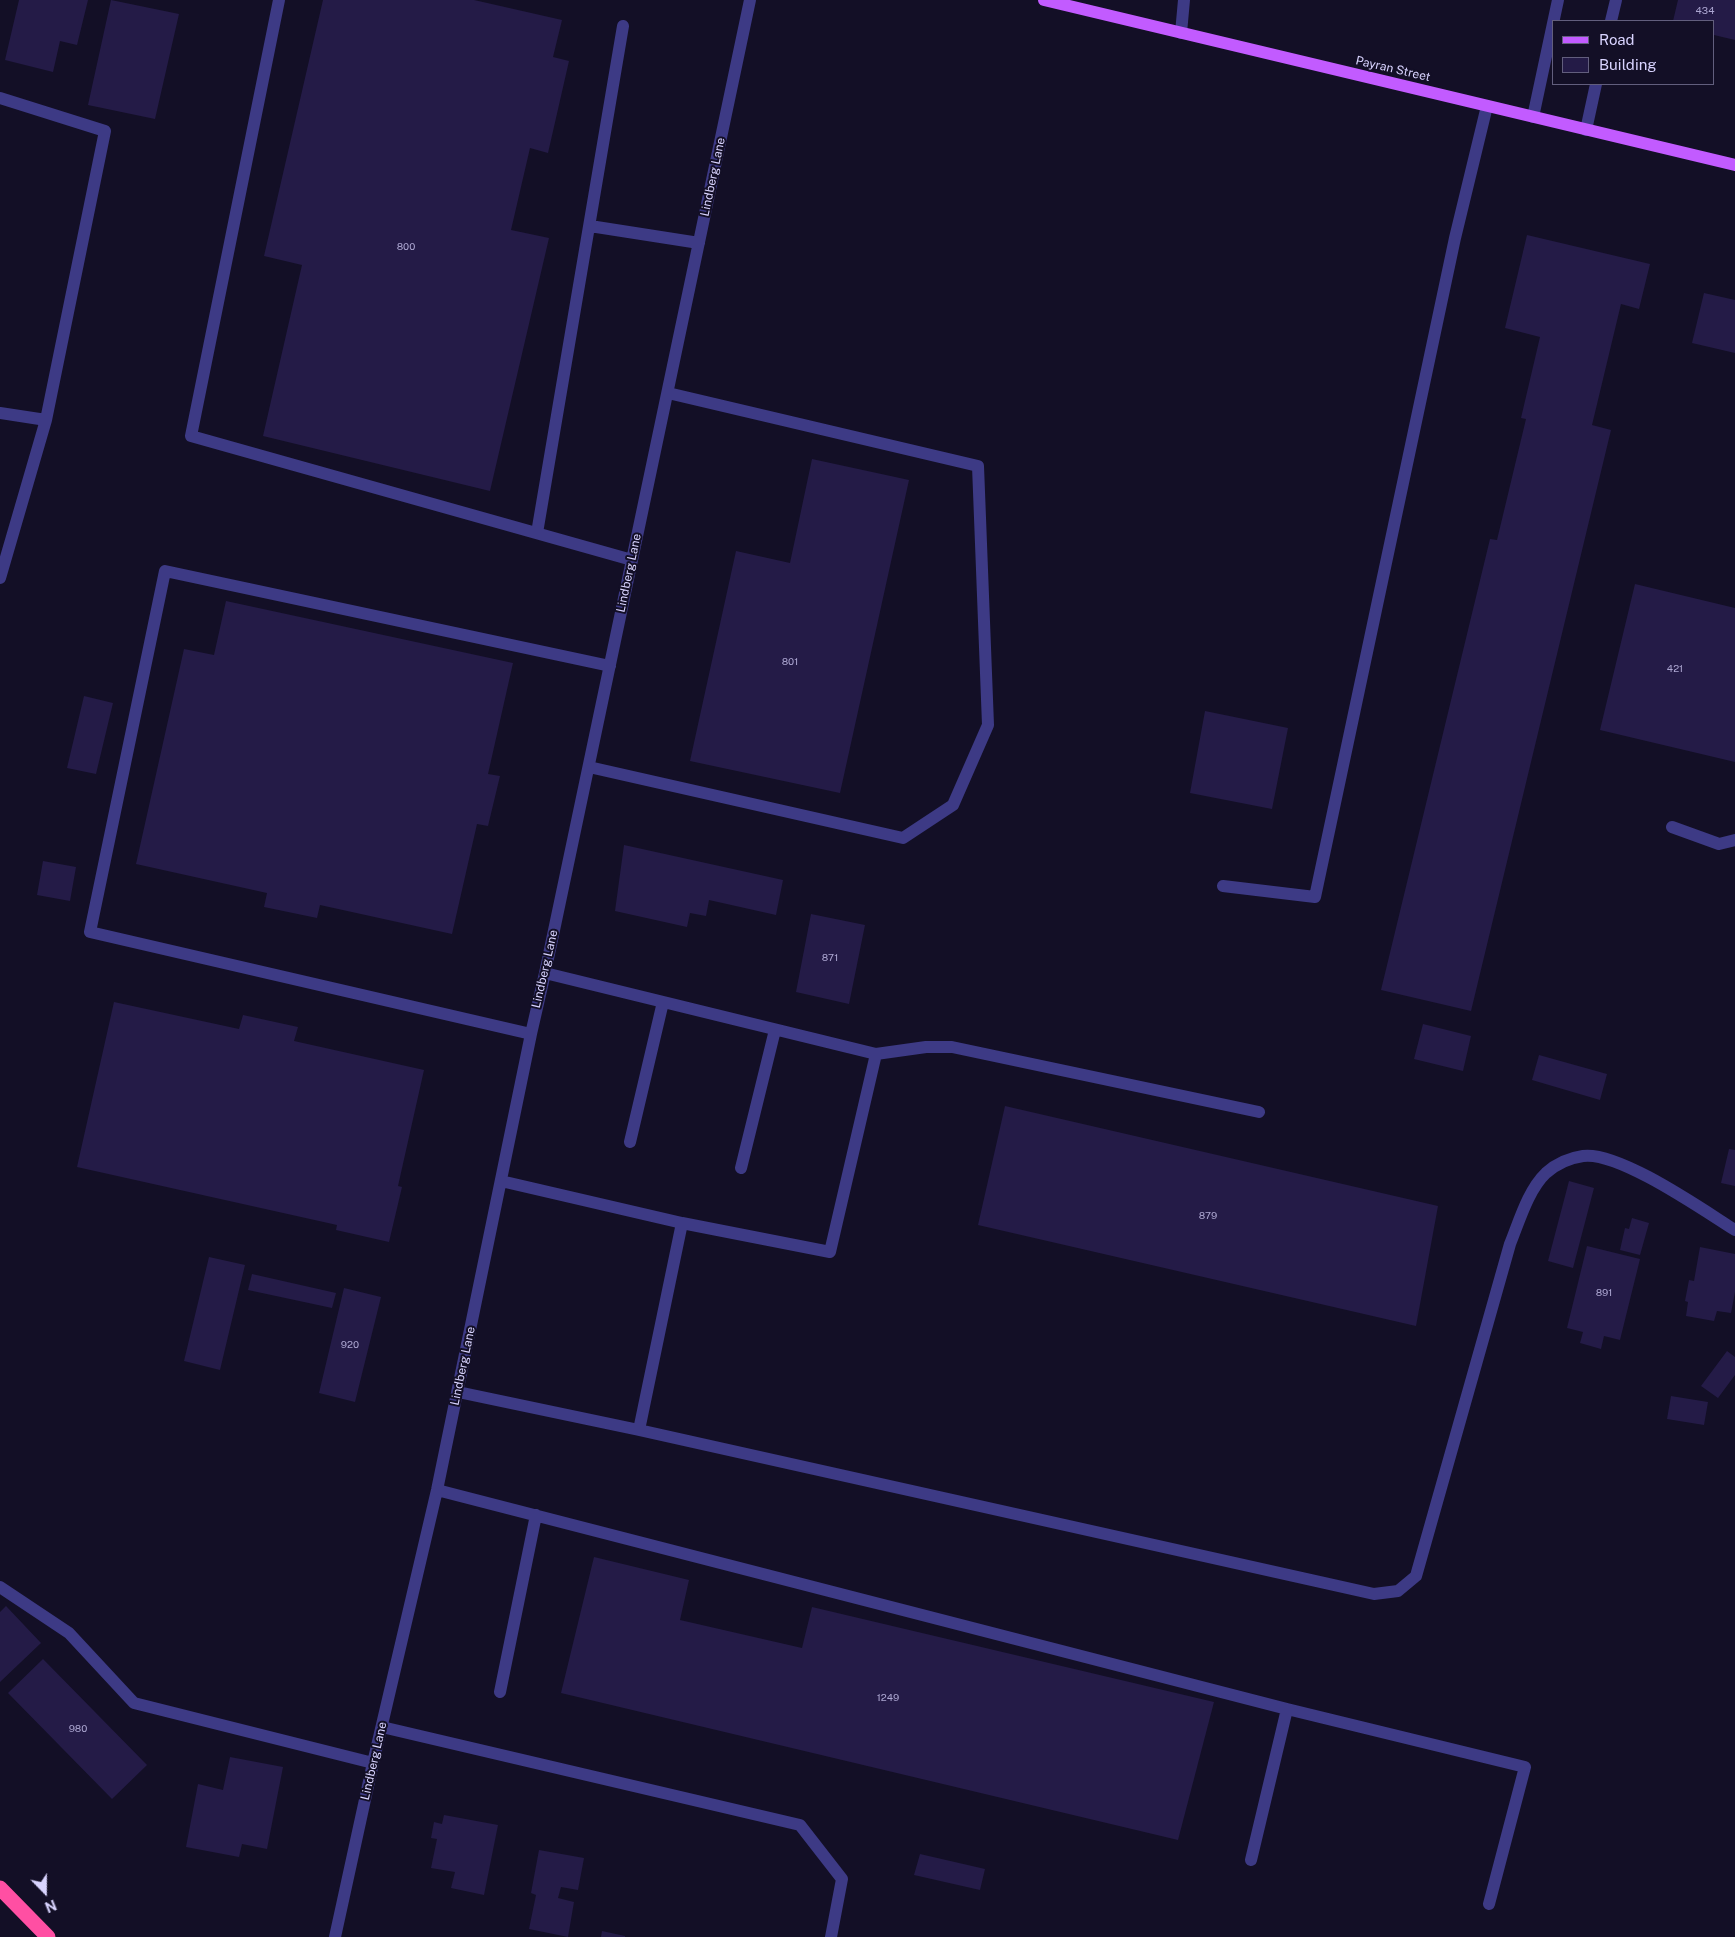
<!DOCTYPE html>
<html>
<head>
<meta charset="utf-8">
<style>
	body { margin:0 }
	#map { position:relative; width:1735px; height:1937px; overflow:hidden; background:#130f26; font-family:"Public Sans",sans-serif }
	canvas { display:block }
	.legend { position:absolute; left:1552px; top:20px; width:162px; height:65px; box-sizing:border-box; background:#130f26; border:1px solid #625e7d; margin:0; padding:6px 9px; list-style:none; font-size:15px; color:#d9d4ff }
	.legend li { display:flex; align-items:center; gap:10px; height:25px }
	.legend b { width:25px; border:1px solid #625e7d }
	.north { position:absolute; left:20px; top:1867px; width:50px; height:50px; -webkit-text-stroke:4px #130f26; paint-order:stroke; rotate:158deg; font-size:14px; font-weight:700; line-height:20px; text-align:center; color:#d9d4ff }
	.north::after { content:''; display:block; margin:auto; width:18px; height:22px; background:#d9d4ff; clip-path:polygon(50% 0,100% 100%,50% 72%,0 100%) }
</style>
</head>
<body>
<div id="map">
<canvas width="1735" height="1937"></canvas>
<ul class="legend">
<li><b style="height:6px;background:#c25bff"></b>Road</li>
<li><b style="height:14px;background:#241b47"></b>Building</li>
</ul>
<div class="north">N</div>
</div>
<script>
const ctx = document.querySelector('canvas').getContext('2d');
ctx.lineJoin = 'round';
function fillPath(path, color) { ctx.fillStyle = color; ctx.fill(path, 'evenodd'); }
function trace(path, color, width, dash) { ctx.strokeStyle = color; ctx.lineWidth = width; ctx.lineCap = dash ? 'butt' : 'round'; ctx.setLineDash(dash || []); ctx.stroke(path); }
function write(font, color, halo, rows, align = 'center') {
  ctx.font = font + ' "Public Sans",sans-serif'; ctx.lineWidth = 4; ctx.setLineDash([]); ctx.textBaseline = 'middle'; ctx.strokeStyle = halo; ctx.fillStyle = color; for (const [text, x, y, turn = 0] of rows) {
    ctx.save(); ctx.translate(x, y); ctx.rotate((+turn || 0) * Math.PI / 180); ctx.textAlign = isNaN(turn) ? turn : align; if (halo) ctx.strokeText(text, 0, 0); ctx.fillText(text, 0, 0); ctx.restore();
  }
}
fillPath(new Path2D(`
	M19 0H88L77 45 60 41 53 72 5 60Z
	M111 0 179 14 155 119 88 105Z
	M323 0H474L562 20 553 57 569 61 548 153 530 148 511 230 549 238 490 491 263 436 302 265 264 256Z
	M1678 0H1735V40L1714 35V21H1673Z
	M1527 235 1650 264 1639 309 1621 304 1592 425 1611 430 1471 1011 1381 990 1490 539 1497 540 1526 419 1521 418 1540 337 1505 328Z
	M1704 293 1735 300V353L1692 343Z
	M812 459 909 480 840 793 690 761 736 551 790 563Z
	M1635 584 1735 608V762L1600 730Z
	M226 601 513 663 488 774 500 776 488 826 477 824 452 934 320 905 317 918 264 907 267 893 136 864 184 649 214 655Z
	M84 696 113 703 96 774 67 768Z
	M1205 711 1288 728 1272 809 1190 793Z
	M624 845 783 880 776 915 709 900 706 916 690 913 687 927 615 911Z
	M43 861 76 867 70 901 37 895Z
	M811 914 865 925 849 1004 796 992Z
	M114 1002 239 1029 243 1015 298 1027 294 1041 424 1070 398 1186 402 1187 389 1242 336 1230 337 1225 77 1167Z
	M1423 1024 1471 1036 1463 1071 1414 1059Z
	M1539 1055 1607 1074 1600 1100 1532 1080Z
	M1005 1106 1438 1206 1416 1326 978 1225Z
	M1729 1149 1735 1150V1186L1721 1183Z
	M1569 1181 1594 1188 1573 1268 1548 1261Z
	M1632 1218 1649 1223 1640 1255 1620 1250 1625 1228 1629 1229Z
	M1587 1246 1640 1259 1620 1340 1604 1336 1601 1349 1580 1343 1583 1332 1567 1328Z
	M1700 1247 1735 1254V1292L1731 1313 1717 1311 1714 1321 1686 1316 1688 1302 1685 1301 1689 1280 1694 1281Z
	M209 1257 245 1265 220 1370 184 1361Z
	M252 1274 336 1293 332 1308 248 1290Z
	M344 1288 381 1297 355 1402 319 1393Z
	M1727 1351 1735 1357V1375L1718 1398 1701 1386Z
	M1671 1396 1708 1402 1704 1425 1667 1419Z
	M594 1557 689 1580 680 1620 802 1648 812 1607 1214 1702 1178 1840 561 1693Z
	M6 1606 41 1643 0 1682V1612Z
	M43 1659 147 1765 112 1799 8 1693Z
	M230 1757 283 1767 267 1849 242 1844 239 1857 186 1847 198 1784 223 1790Z
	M444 1815 498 1825 484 1895 451 1888 455 1872 431 1868 437 1839 431 1838 434 1822 442 1824Z
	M539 1850 584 1858 578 1890 561 1887 558 1898 574 1902 568 1937 529 1929 536 1895 531 1893Z
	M920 1854 985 1869 980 1890 914 1875Z
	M602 1931 625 1936V1937H601Z`), '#241b47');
trace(new Path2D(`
	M279 0 191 436 632 560
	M1611 21 1616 0
	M1181 33 1184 0
	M0 98 105 131 46 420 0 413
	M1533 117 1558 0
	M1586 130 1596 84
	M590 226 699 243
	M537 533 623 26
	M0 578 46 420
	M589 767 903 838 953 805 988 725 978 466 668 393
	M1672 827 1719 844 1735 840
	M1223 886 1315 897 1455 238 1487 106
	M545 973 876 1054 926 1047H952L1259 1112
	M531 1034 90 932 165 571 610 666
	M630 1142 663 1002
	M741 1168 775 1030
	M501 1181 682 1223 830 1252 876 1054
	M458 1392 639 1430 682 1223
	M639 1430 1374 1594 1398 1591 1416 1576 1510 1244C1519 1222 1528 1190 1546 1173 1556 1164 1569 1158 1583 1156 1619 1151 1703 1210 1735 1230
	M437 1490 1287 1709 1251 1860
	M0 1587 69 1633 134 1703 373 1763
	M500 1692 536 1515
	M1287 1709 1525 1767 1489 1904
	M382 1727 800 1825 842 1879 831 1937
	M335 1937 373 1763 437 1490 531 1034 545 973 750 0`), '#3d3a85', 12);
trace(new Path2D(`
	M1044 0 1735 165`), '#c25bff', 12);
trace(new Path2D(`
	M0 1888 48 1937`), '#ff4fa3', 15);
write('10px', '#aca6d1', null, [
	["434",1705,11],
	["800",406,247],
	["801",790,662],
	["421",1675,669],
	["871",830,958],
	["879",1208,1216],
	["891",1604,1293],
	["920",350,1345],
	["1249",888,1698],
	["980",78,1729]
]);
write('12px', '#d9d4ff', '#130f26', [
	["Payran Street",1393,69,13],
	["Lindberg Lane",713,177,-78],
	["Lindberg Lane",629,573,-78],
	["Lindberg Lane",545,969,-77],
	["Lindberg Lane",463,1366,-78],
	["Lindberg Lane",374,1761,-77]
]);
</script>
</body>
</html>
